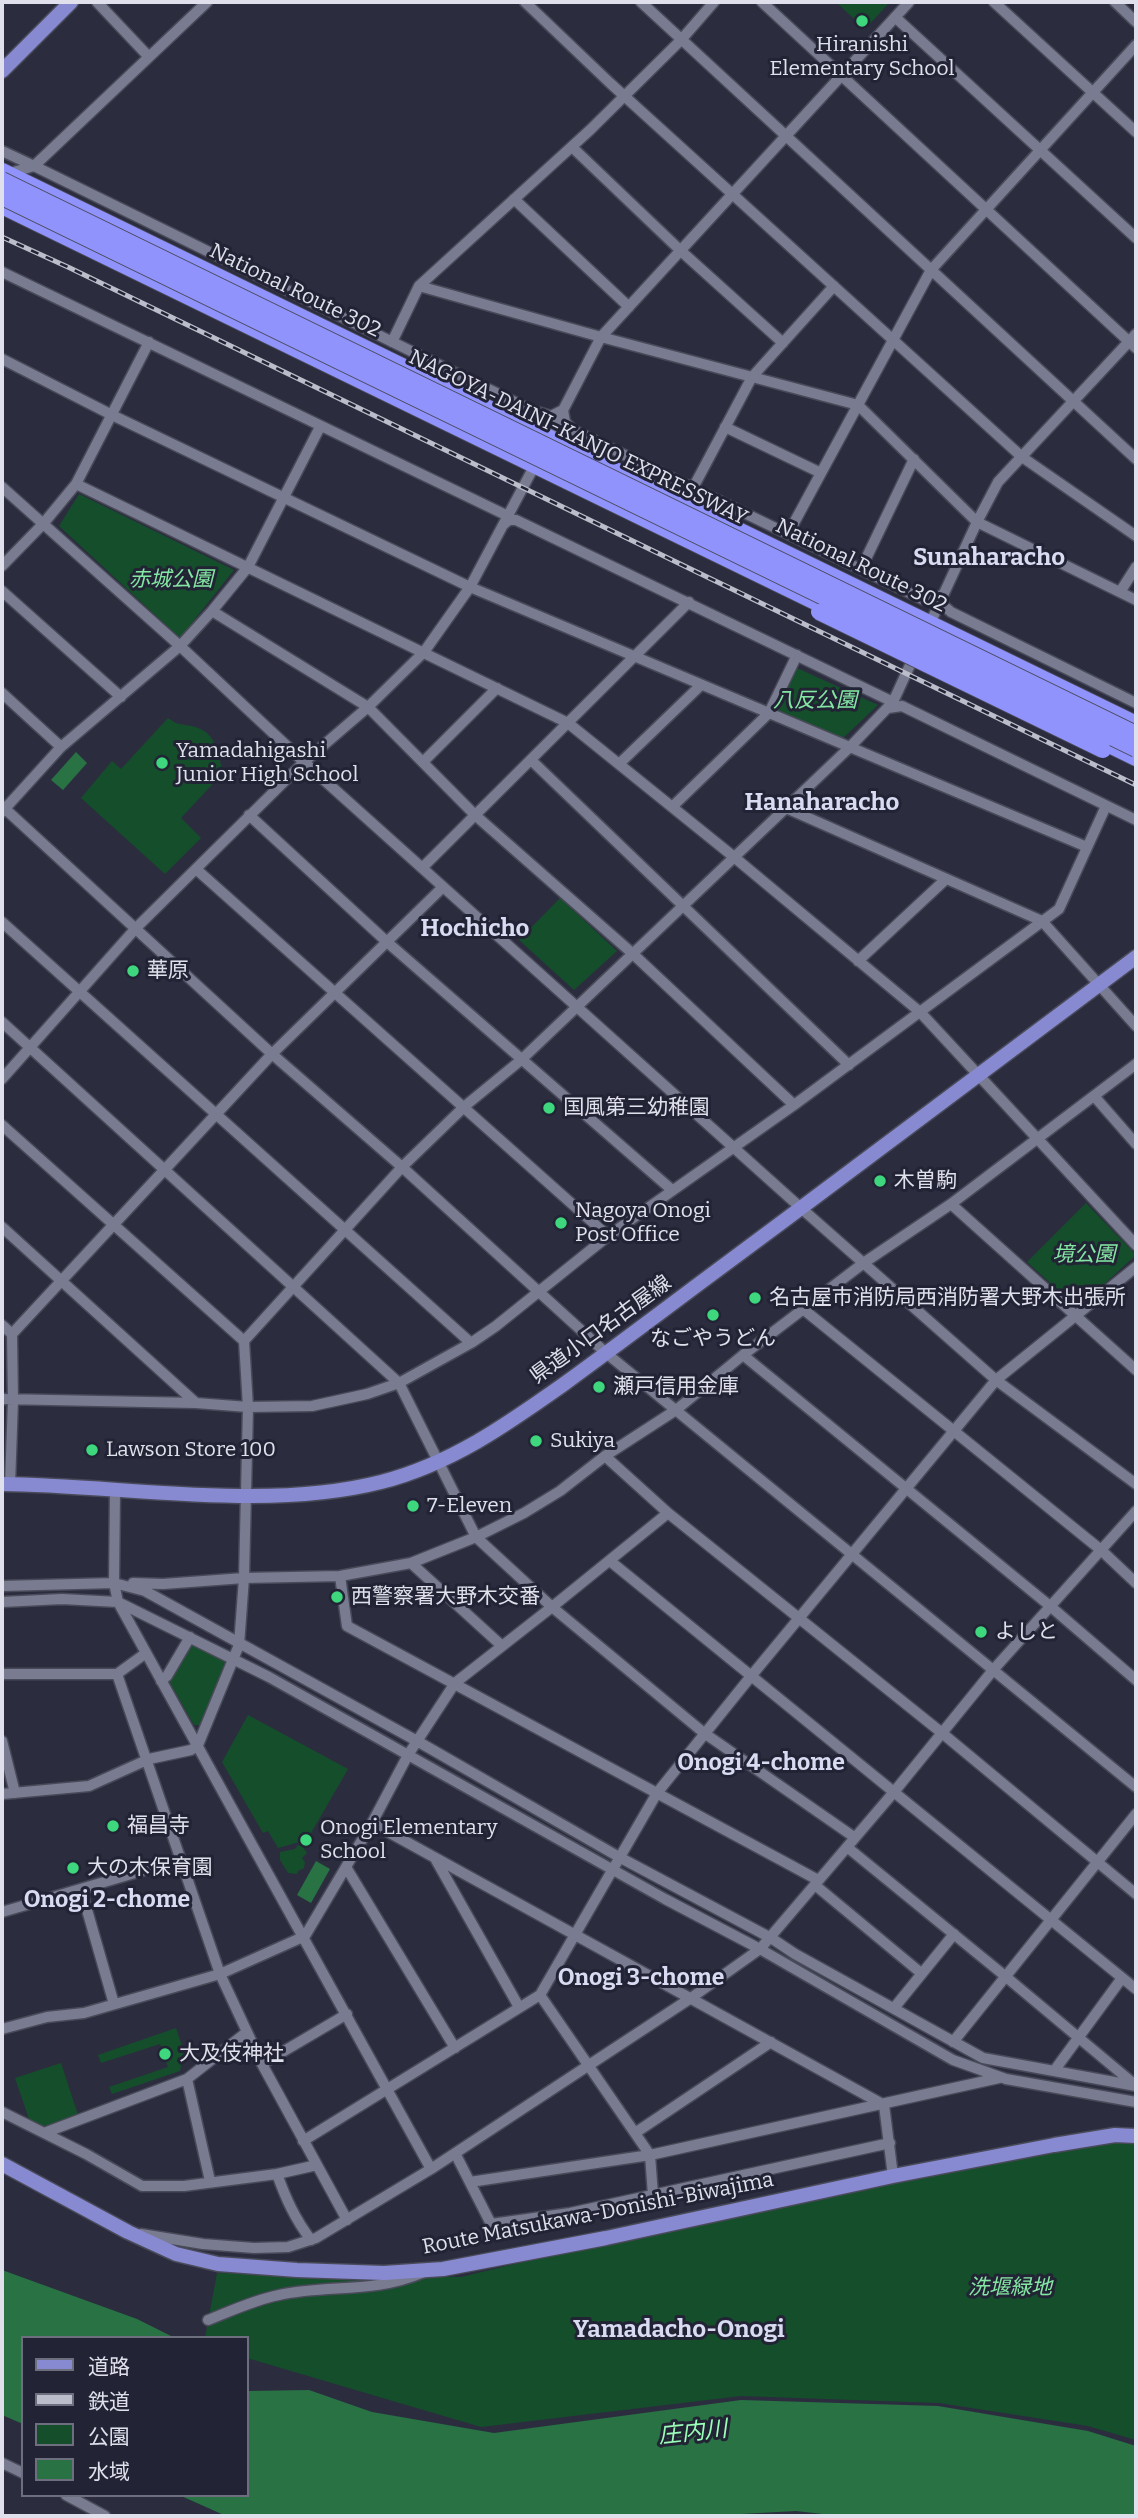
<!DOCTYPE html>
<html>
<head>
<meta charset="utf-8">
<style>
	body { margin:0 }
	#map { position:relative; width:1138px; height:2518px; overflow:hidden; background:#2b2d3f; font-family:Bitter,"Noto Sans JP",serif }
	canvas { display:block }
	.frame { position:absolute; inset:0; border:4px solid #dfe0ec; pointer-events:none }
	.legend { position:absolute; left:21px; top:2336px; width:228px; height:161px; box-sizing:border-box; background:#222334; border:2px solid #6e6f7e; margin:0; padding:9px 12px; list-style:none; font-size:21px; color:#dfe0ec }
	.legend li { display:flex; align-items:center; gap:14px; height:35px }
	.legend b { width:35px; border:2px solid #6e6f7e }
</style>
</head>
<body>
<div id="map">
<canvas width="1138" height="2518"></canvas>
<div class="frame"></div>
<ul class="legend">
<li><b style="height:9px;background:#8789d1"></b>道路</li>
<li><b style="height:9px;background:#bcbdca"></b>鉄道</li>
<li><b style="height:19px;background:#154e2b"></b>公園</li>
<li><b style="height:19px;background:#287244"></b>水域</li>
</ul>
</div>
<script>
const ctx = document.querySelector('canvas').getContext('2d');
ctx.lineJoin = 'round';
function fillPath(path, color) { ctx.fillStyle = color; ctx.fill(path, 'evenodd'); }
function trace(path, color, width, dash) { ctx.strokeStyle = color; ctx.lineWidth = width; ctx.lineCap = dash ? 'butt' : 'round'; ctx.setLineDash(dash || []); ctx.stroke(path); }
function write(font, color, halo, rows, align = 'center') {
  ctx.font = font + ' Bitter,"Noto Sans JP",serif'; ctx.lineWidth = 6; ctx.setLineDash([]); ctx.textBaseline = 'middle'; ctx.strokeStyle = halo; ctx.fillStyle = color; for (const [text, x, y, turn = 0] of rows) {
    ctx.save(); ctx.translate(x, y); ctx.rotate((+turn || 0) * Math.PI / 180); ctx.textAlign = isNaN(turn) ? turn : align; if (halo) ctx.strokeText(text, 0, 0); ctx.fillText(text, 0, 0); ctx.restore();
  }
}
fillPath(new Path2D(`
	M836 2H890L865 29Z
	M79 494 234 570 180 638 59 526Z
	M797 668 878 705 842 739 775 709Z
	M168 718C180 727 182 723 195 727 217 733 218 754 223 773L181 818 201 838 165 874 81 798 112 761 121 769Z
	M560 898 617 951 574 990 519 940Z
	M1086 1203 1136 1255 1078 1308 1027 1262Z
	M191 1641 231 1661 202 1725H194L169 1681Z
	M248 1715 348 1769 307 1840 278 1848 268 1831 263 1833 222 1762Z
	M298 1845 302 1846 307 1853 302 1858 305 1862 304 1868 298 1871 297 1874 288 1873 280 1860V1852L295 1849Z
	M176 2028 184 2052 180 2071 112 2094 109 2087 168 2067 160 2044 101 2063 98 2055Z
	M61 2063 78 2115 42 2127 29 2119 15 2078Z
	M1117 2141H1136V2440L1088 2426 939 2403 741 2396 481 2427 247 2358V2338H205L217 2273 461 2277 730 2212Z`), '#154e2b');
fillPath(new Path2D(`
	M76 752 87 763 63 790 51 780Z
	M316 1861 330 1869 311 1903 297 1895Z
	M2 2270 137 2319 175 2338H23V2424L2 2415Z
	M309 2390 372 2412 494 2433 741 2400 938 2406 1088 2431 1136 2446V2516H840L796 2511 705 2516H226L179 2495H247V2391Z`), '#287244');
const minor = new Path2D(`
	M97 2 149 57
	M525 2 610 83 1022 457 1136 536
	M641 2 1136 459
	M762 2 1136 348
	M994 2 1136 132
	M1115 2 1136 22
	M895 17 1136 238
	M572 147 681 251 783 343
	M2 151 34 166 207 2
	M7 174 34 166 531 410 551 416 563 410
	M514 199 629 307
	M2 272 508 516
	M419 286 601 337 858 405 977 522 1136 600
	M392 342 419 286 590 130 681 40 714 2
	M2 359 112 415 470 587 1087 847
	M563 410 565 422 573 430 922 599 932 600 942 595
	M725 427 821 473
	M547 441 601 337 909 2
	M76 484 568 723 734 857 920 1012 1136 1245
	M2 487 180 646 304 762 801 1208 996 1380 1136 1484
	M693 488 752 377 834 286
	M503 525 509 520H516L893 702
	M788 534 931 270 1136 45
	M2 566 43 524 76 484 149 342
	M861 569 914 459
	M2 591 121 697
	M1120 592 1136 567
	M942 595 944 606 951 612 1136 703
	M212 611 368 707 475 815 632 953 794 1105
	M928 628 977 522 998 482 1136 334
	M2 693 61 747
	M888 708 902 706 1136 820
	M531 760 849 1065
	M423 762 497 688
	M619 764 701 685
	M2 806 272 1054 402 1167 606 1353 1136 1787
	M672 807 769 713 797 655
	M786 808 1042 921 1136 1026
	M2 812 61 747 180 646 212 611 248 567 320 427
	M249 815 387 942 672 1190
	M422 868 689 602
	M196 869 608 1236
	M2 922 471 1343
	M858 961 946 879
	M2 1022 399 1383 476 1537 552 1607 704 1733 854 1837
	M2 1079 136 928 304 762 368 707 424 652 470 587 537 461
	M1094 1096 1136 1144
	M2 1125 244 1341
	M951 1204 1136 1370
	M2 1227 196 1403
	M803 1309 1101 1550 1136 1583
	M2 1325 12 1334 13 1400 10 1484
	M12 1334 272 1054 443 887
	M743 1355 1050 1606 1136 1680
	M2 1399 196 1403 248 1407 312 1406 367 1394 399 1383 471 1343 496 1326 608 1236 794 1105 1059 909 1106 806
	M605 1456 668 1513 942 1733 1136 1894
	M115 1491 114 1583 118 1602 431 2169
	M610 1561 1136 1989
	M411 1563 502 1646
	M340 1576 347 1626 818 1880
	M133 1583 163 1584 244 1578 340 1576 411 1563 476 1537 524 1513 560 1491 605 1456 676 1410 743 1355 865 1262 951 1204 1136 1064
	M2 1586 114 1583 145 1591 417 1741 619 1857 771 1938 795 1954 983 2058 1136 2086
	M2 1602 62 1599 118 1602 269 1677 665 1899 760 1949 953 2060 1006 2079 1136 2102
	M2 1674H117L146 1653
	M117 1674 220 1974 262 2064 347 2220
	M161 1681 167 1676 190 1637
	M2 1741 15 1793
	M2 1794 89 1786 149 1759 191 1750 198 1745 239 1645 244 1578 248 1407 244 1341 402 1167 465 1106 521 1060 850 747 893 702 916 652
	M372 1823 884 2105 893 2176
	M847 1847 1005 1976 1134 2084
	M436 1860 519 2007
	M346 1867 455 2048
	M815 1885 921 1973
	M81 1889 114 2004
	M2 1912 145 1870 183 1862
	M540 1995 650 2155 653 2195
	M894 2008 954 1934
	M2 2029 47 2017 84 2013 220 1974 305 1936 372 1823 408 1755 455 1683 552 1607 668 1513
	M953 2042 1136 1814
	M262 2064 347 2014
	M1054 2071 1122 1978
	M187 2079 210 2181
	M2 2112 86 2154 142 2186H184L277 2174 317 2165
	M44 2133 187 2079 247 2032
	M635 2133 771 2042
	M303 2141 540 1995 657 1793 752 1675 996 1380 1136 1267
	M455 2153 491 2224 570 2213 890 2143
	M277 2174C286 2199 295 2219 311 2240
	M470 2182 650 2155 999 2078
	M141 2234 203 2244 254 2248 288 2247 316 2238 431 2169 691 1998 760 1949 894 1792 994 1669 1136 1511
	M208 2320C231 2311 254 2300 279 2295 329 2284 372 2294 422 2273
	M2 2463 23 2473
	M66 2495 105 2516`);
const major = new Path2D(`
	M2 71 71 2
	M2 1484C122 1485 263 1512 381 1482 451 1464 506 1425 564 1384 608 1352 652 1319 696 1286 843 1177 989 1067 1136 957
	M2 2164 128 2232 176 2254 218 2264 297 2270 384 2273 443 2269 606 2238 893 2176 1054 2145 1115 2135 1136 2136`);
const highway = new Path2D(`
	M2 171 1136 724
	M2 206 838 613
	M1091 736 1136 758`);
trace(minor, '#494a59', 13);
trace(major, '#494a59', 17);
trace(highway, '#494a59', 18);
trace(minor, '#797b90', 10);
trace(major, '#8789d1', 14);
trace(highway, '#9093fc', 16);
const rail = new Path2D(`
	M2 237 70 268 1136 785`);
trace(rail, '#bcbdca', 5);
trace(rail, '#222334', 2.5, [8]);
const highwayBridge = new Path2D(`
	M2 180 1136 734
	M2 197 1136 749
	M819 612 1103 750`);
trace(highwayBridge, '#494a59', 18, []);
trace(highwayBridge, '#9093fc', 16);
for (const [x, y, r, color] of [
	[862,21,7,"#3ed77d"],
	[162,763,7,"#3ed77d"],
	[133,971,7,"#3ed77d"],
	[549,1108,7,"#3ed77d"],
	[880,1181,7,"#3ed77d"],
	[561,1223,7,"#3ed77d"],
	[755,1298,7,"#3ed77d"],
	[713,1315,7,"#3ed77d"],
	[599,1387,7,"#3ed77d"],
	[536,1441,7,"#3ed77d"],
	[92,1450,7,"#3ed77d"],
	[413,1506,7,"#3ed77d"],
	[337,1597,7,"#3ed77d"],
	[981,1632,7,"#3ed77d"],
	[113,1826,7,"#3ed77d"],
	[306,1840,7,"#3ed77d"],
	[73,1868,7,"#3ed77d"],
	[165,2054,7,"#3ed77d"]
]) { const dot = new Path2D(); dot.arc(x, y, r, 0, 2 * Math.PI); ctx.fillStyle = color; ctx.fill(dot); trace(dot, '#222334', 2.5); }
write('21px', '#dfe0ec', '#222334', [
	["Hiranishi",862,45,"center"],
	["Elementary School",862,69,"center"],
	["Yamadahigashi",176,751],
	["Junior High School",176,775],
	["華原",147,971],
	["国風第三幼稚園",563,1108],
	["木曽駒",894,1181],
	["Nagoya Onogi",575,1211],
	["Post Office",575,1235],
	["名古屋市消防局西消防署大野木出張所",769,1298],
	["なごやうどん",713,1339,"center"],
	["瀬戸信用金庫",613,1387],
	["Sukiya",550,1441],
	["Lawson Store 100",106,1450],
	["7-Eleven",427,1506],
	["西警察署大野木交番",351,1597],
	["よしと",995,1632],
	["福昌寺",127,1826],
	["Onogi Elementary",320,1828],
	["School",320,1852],
	["大の木保育園",87,1868],
	["大及伎神社",179,2054]
], 'left');
write('21px', '#dfe0ec', '#222334', [
	["National Route 302",295,291,26],
	["NAGOYA-DAINI-KANJO EXPRESSWAY",578,438,26],
	["National Route 302",861,566,26],
	["県道小口名古屋線",601,1330,-36],
	["Route Matsukawa-Donishi-Biwajima",598,2214,-11]
]);
write('italic 21px', '#84e6a3', '#222334', [
	["赤城公園",171,580],
	["八反公園",815,701],
	["境公園",1084,1255],
	["洗堰緑地",1010,2288]
]);
write('bold 23px', '#d8dbf2', '#222334', [
	["Onogi 4-chome",761,1764],
	["Onogi 2-chome",107,1901],
	["Onogi 3-chome",641,1979]
]);
write('italic 23px', '#9afdb8', '#222334', [
	["庄内川",693,2433,-6]
]);
write('bold 24px', '#d8dbf2', '#222334', [
	["Sunaharacho",989,558],
	["Hanaharacho",822,803],
	["Hochicho",475,929],
	["Yamadacho-Onogi",679,2330]
]);
</script>
</body>
</html>
